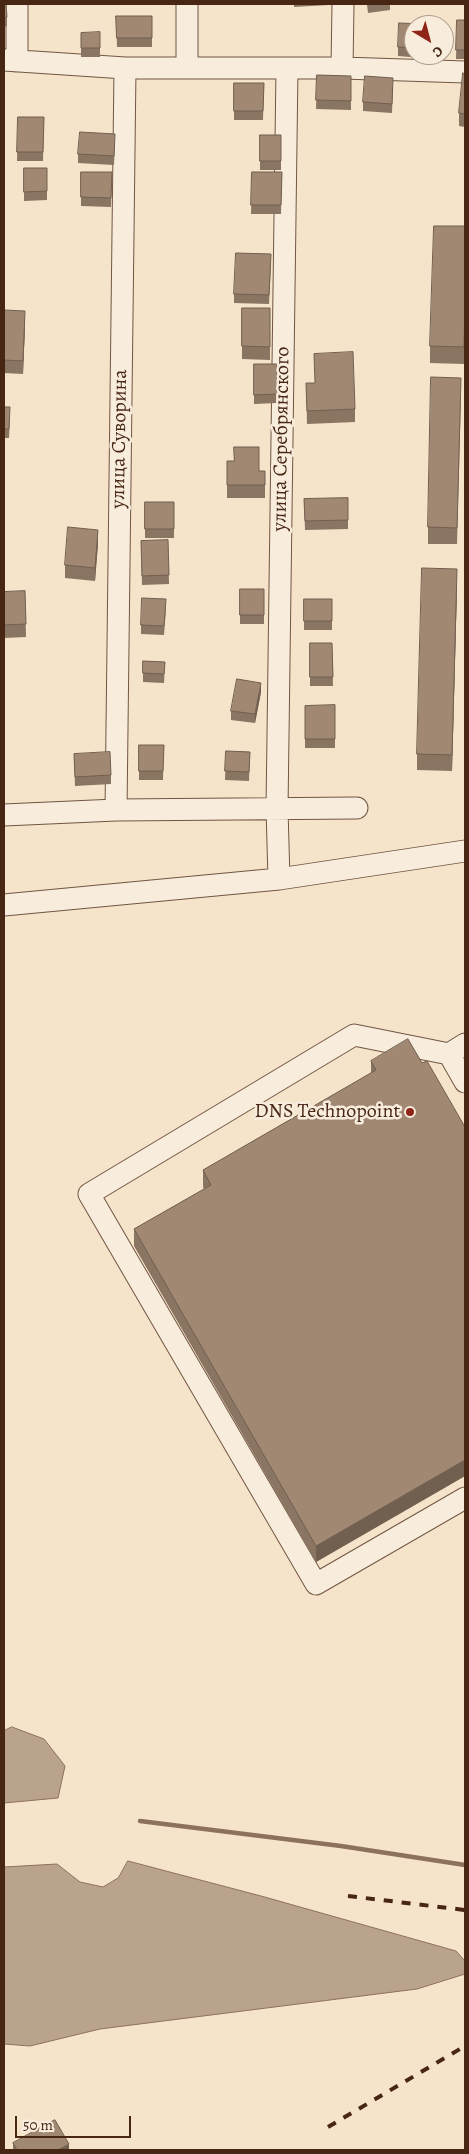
<!DOCTYPE html>
<html>
<head>
<meta charset="utf-8">
<style>
	body { margin:0 }
	#map { position:relative; width:469px; height:2154px; overflow:hidden; background:#f5e3ca; font-family:Alegreya,serif }
	canvas { display:block }
	.frame { position:absolute; inset:0; border:5px solid #472614; pointer-events:none }
	.north { position:absolute; left:404px; top:15px; width:50px; height:50px; box-sizing:border-box; background:#f8eddd; border:1px solid #b19d8d; border-radius:50%; rotate:143deg; font-size:14px; font-weight:700; line-height:20px; text-align:center; color:#472614 }
	.north::after { content:''; display:block; margin:auto; width:18px; height:22px; background:#8f2418; clip-path:polygon(50% 0,100% 100%,50% 72%,0 100%) }
	.scale { position:absolute; left:15px; top:2116px; width:116px; height:22px; box-sizing:border-box; border:2px solid #472614; border-top:0; padding-left:6px; font-size:15px; line-height:18px; white-space:nowrap; color:#472614; -webkit-text-stroke:4px #f8eddd; paint-order:stroke }
</style>
</head>
<body>
<div id="map">
<canvas width="469" height="2154"></canvas>
<div class="frame"></div>
<div class="north">С</div>
<div class="scale">50 m</div>
</div>
<script>
const ctx = document.querySelector('canvas').getContext('2d');
ctx.lineJoin = 'round';
function fillPath(path, color) { ctx.fillStyle = color; ctx.fill(path, 'evenodd'); }
function trace(path, color, width, dash) { ctx.strokeStyle = color; ctx.lineWidth = width; ctx.lineCap = dash ? 'butt' : 'round'; ctx.setLineDash(dash || []); ctx.stroke(path); }
function write(font, color, halo, rows, align = 'center') {
  ctx.font = font + ' Alegreya,serif'; ctx.lineWidth = 5; ctx.setLineDash([]); ctx.textBaseline = 'middle'; ctx.strokeStyle = halo; ctx.fillStyle = color; for (const [text, x, y, turn = 0] of rows) {
    ctx.save(); ctx.translate(x, y); ctx.rotate((+turn || 0) * Math.PI / 180); ctx.textAlign = isNaN(turn) ? turn : align; if (halo) ctx.strokeText(text, 0, 0); ctx.fillText(text, 0, 0); ctx.restore();
  }
}
const water = new Path2D(`
	M12 1727 44 1739 65 1766 58 1798 4 1803V1731Z
	M128 1861 261 1896 456 1951 465 1961V1974L417 1989 100 2029 30 2046 4 2044V1867L57 1864 80 1882 103 1887 118 1878Z`);
fillPath(water, '#baa38c');
trace(water, '#8c715c', 1);
trace(new Path2D(`
	M140 1821 341 1846 465 1865`), '#8c715c', 4.5);
const minor = new Path2D(`
	M187 4V68
	M4 60 125 68H342L465 72
	M17 61V4
	M342 68 343 4
	M116 810 125 68
	M4 815 116 810 357 808
	M279 879 277 809 287 68
	M4 905 279 879 465 851
	M465 1044 449 1054 354 1035 89 1194 316 1584 465 1498
	M449 1054 465 1082`);
trace(minor, '#725542', 23);
trace(minor, '#f8eddd', 21);
trace(new Path2D(`
	M348 1896 465 1910
	M328 2127 465 2046`), '#472614', 4, [9, 9]);
fillPath(new Path2D(`
	M4 4 7 17V26L4 27Z
	M294 4H329V5L294 7Z
	M367 4H390V10L368 13Z
	M116 16H152V47H117Z
	M457 20H465V59H456Z
	M414 25V55H422V58L398 56V47Z
	M81 33 100 48V57H81Z
	M465 74V127L459 126V113Z
	M317 75 351 76V110L316 109Z
	M234 83H264L263 120H234Z
	M393 87 392 113 363 111V102Z
	M18 117H44L43 161H17Z
	M260 135H281V170H260Z
	M115 143 114 165 78 163V154Z
	M24 168H47V200L24 201Z
	M81 172H112L111 207 81 206Z
	M252 172H282L281 214H251Z
	M465 226V321L464 364 430 363V346Z
	M271 263 269 304 234 303V294Z
	M242 308H270V360L242 359Z
	M4 310 25 324 23 374 4 373Z
	M254 364H277V403L254 404Z
	M306 383 355 409V422L307 424Z
	M461 394 457 544H428V527Z
	M4 407 10 416 9 438H4Z
	M227 461 259 471H265V498H227Z
	M348 498V529L305 530 304 499Z
	M145 502H174V538H145Z
	M168 540 169 584 142 585 141 541Z
	M98 543 95 581 65 578V565Z
	M457 585 452 771 417 770V754Z
	M240 589H264V624H240Z
	M25 591 26 637 4 638V592Z
	M304 599H332V630H304Z
	M166 608 164 635 141 634V625Z
	M310 643H332L333 686H310Z
	M143 661 165 662 164 683 143 682Z
	M261 692 255 723 231 720V711Z
	M335 705V748H305V706Z
	M139 745H164L163 780H139Z
	M226 751 250 752 249 781 225 780Z
	M74 754 111 775V784L75 786Z
	M371 1061 422 1063 465 1127V1476L316 1562 134 1246V1229L204 1189 203 1187V1170L371 1073Z
	M13 2143 69 2150H13Z`), '#8a7563');
fillPath(new Path2D(`
	M25 311V324L23 374V361Z
	M98 530V543L95 581V568Z
	M457 569V585L452 771V755Z
	M261 683V692L255 723V714Z
	M465 1460V1476L316 1562V1546Z
	M69 2144V2150H58Z`), '#715f50');
const building = new Path2D(`
	M4 4H6L7 17 4 18Z
	M116 16H152V38H117Z
	M457 20H465V50H456Z
	M399 23 423 24 414 25V48L398 47Z
	M100 32V48H81V33Z
	M463 73 465 74V114L459 113Z
	M317 75 351 76V101L316 100Z
	M365 76 393 78 392 104 363 102Z
	M234 83H264L263 111H234Z
	M18 117H44L43 152H17Z
	M80 132 115 134 114 156 78 154Z
	M260 135H281V161H260Z
	M24 168H47V191L24 192Z
	M81 172H112L111 198 81 197Z
	M252 172H282L281 205H251Z
	M434 226H465V305L464 347 430 346Z
	M236 253 271 254 269 295 234 294Z
	M242 308H270V347L242 346Z
	M4 310 25 311 23 361 4 360Z
	M353 352 355 409 307 411 306 383H315L314 354Z
	M254 364H277V394L254 395Z
	M431 377 461 378 457 528 428 527Z
	M4 407H10L9 429H4Z
	M234 447H259V471H265V485H227V461H234Z
	M348 498V520L305 521 304 499Z
	M145 502H174V529H145Z
	M68 527 98 530 95 568 65 565Z
	M168 540 169 575 142 576 141 541Z
	M422 568 457 569 452 755 417 754Z
	M240 589H264V615H240Z
	M25 591 26 624 4 625V592Z
	M142 598 166 599 164 626 141 625Z
	M304 599H332V621H304Z
	M310 643H332L333 677H310Z
	M143 661 165 662 164 674 143 673Z
	M237 679 261 683 255 714 231 711Z
	M335 705V739H305V706Z
	M139 745H164L163 771H139Z
	M226 751 250 752 249 772 225 771Z
	M110 752 111 775 75 777 74 754Z
	M408 1039 422 1063 427 1061 465 1127V1460L316 1546 134 1229 211 1185 203 1170 376 1070 371 1061Z
	M55 2120 69 2144 58 2150H17L13 2143Z`);
fillPath(building, '#a18873');
trace(building, '#715f50', 1);
for (const [x, y, r, color] of [
	[410,1112,5,"#8f2418"]
]) { const dot = new Path2D(); dot.arc(x, y, r, 0, 2 * Math.PI); ctx.fillStyle = color; ctx.fill(dot); trace(dot, '#f8eddd', 2); }
write('20px', '#472614', '#f8eddd', [
	["улица Суворина",120,439,-89],
	["улица Серебрянского",282,439,-89]
]);
write('20px', '#472614', '#f8eddd', [
	["DNS Technopoint",400,1112]
], 'right');
</script>
</body>
</html>
